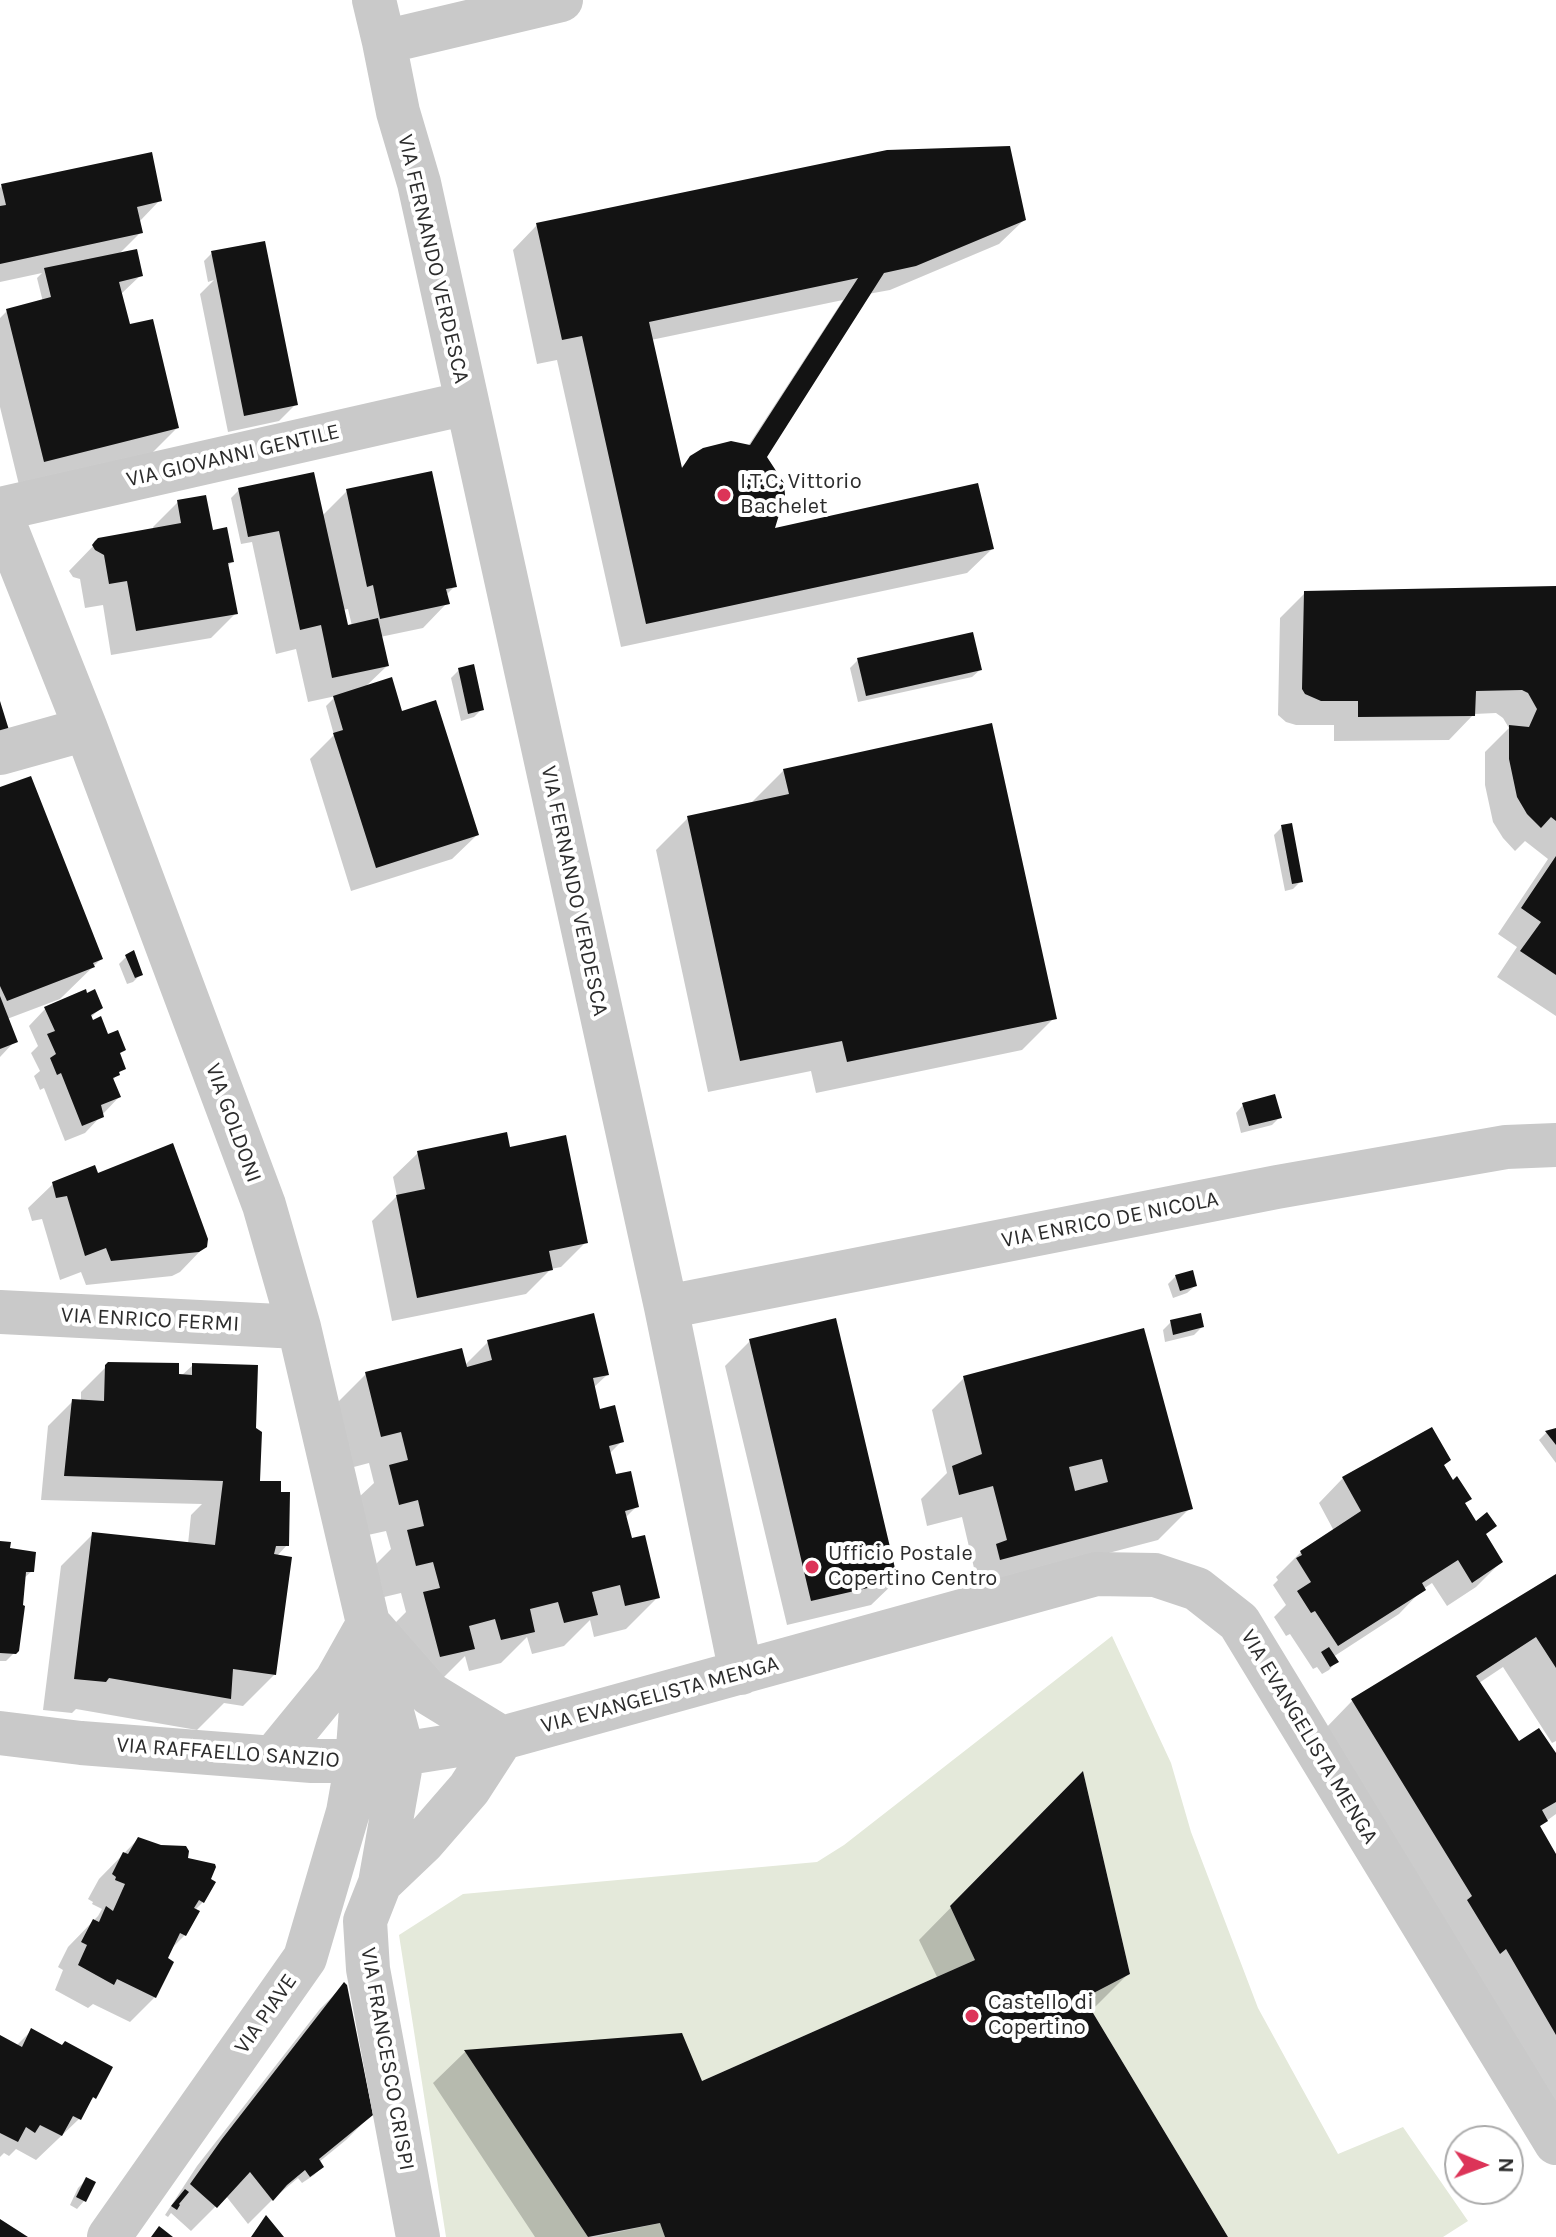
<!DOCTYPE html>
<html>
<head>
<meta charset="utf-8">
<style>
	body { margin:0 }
	#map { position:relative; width:1556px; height:2237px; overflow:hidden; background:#fff; font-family:Karla,sans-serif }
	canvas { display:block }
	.north { position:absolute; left:1444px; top:2125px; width:80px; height:80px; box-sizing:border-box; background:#fff; border:2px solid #ababab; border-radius:50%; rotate:91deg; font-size:22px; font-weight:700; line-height:32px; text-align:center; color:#2c2c2c }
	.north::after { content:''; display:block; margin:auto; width:28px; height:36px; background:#dc3458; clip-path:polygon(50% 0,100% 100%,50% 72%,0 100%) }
</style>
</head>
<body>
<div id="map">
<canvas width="1556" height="2237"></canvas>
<div class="north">N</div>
</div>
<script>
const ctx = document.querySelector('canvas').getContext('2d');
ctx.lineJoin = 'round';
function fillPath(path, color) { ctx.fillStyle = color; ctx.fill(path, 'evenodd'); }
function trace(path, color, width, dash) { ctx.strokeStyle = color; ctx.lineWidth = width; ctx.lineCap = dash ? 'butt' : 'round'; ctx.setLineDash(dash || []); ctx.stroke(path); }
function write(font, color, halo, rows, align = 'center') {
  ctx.font = font + ' Karla,sans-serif'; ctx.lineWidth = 8; ctx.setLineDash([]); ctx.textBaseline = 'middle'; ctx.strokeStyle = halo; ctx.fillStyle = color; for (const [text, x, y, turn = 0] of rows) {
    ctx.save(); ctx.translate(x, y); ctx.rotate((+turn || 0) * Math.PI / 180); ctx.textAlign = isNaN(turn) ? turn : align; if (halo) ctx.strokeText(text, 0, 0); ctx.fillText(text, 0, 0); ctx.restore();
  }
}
fillPath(new Path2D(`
	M1112 1636 1171 1763 1191 1832 1258 2008 1338 2154 1403 2127 1468 2221 1443 2237H1228L1084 1998 1130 1974 1083 1771 950 1906 975 1960 702 2081 465 2050 588 2237H446L399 1935 463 1894 817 1862 844 1845Z
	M660 2223 665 2237H596Z`), '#e4e9da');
fillPath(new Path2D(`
	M2 186 160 200 139 222 141 232 119 254 141 275 120 295 129 328 177 428 152 453 19 485 0 407V318L7 311 43 302 37 278 42 273 0 282V188Z
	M1024 220 999 244 890 290 868 294 765 457 772 531 992 549 967 573 621 647 557 360 537 364 513 250 537 225ZM843 300 748 446 691 458 680 469 651 340Z
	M212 253 296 404 279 421 228 432 200 294 214 280 208 282 204 261Z
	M239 490 322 516 347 491 454 587 445 596 447 603 423 628 380 637 387 666 364 688 400 710 477 835 452 859 351 891 310 759 334 735 326 706 336 696 308 702 296 649 276 654 252 542 241 544 231 498ZM348 609 352 626 346 627 342 610Z
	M178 502 212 534 232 562 226 567 236 613 211 638 111 655 103 605 85 608 80 579 73 577 69 571 99 540 154 530 153 527Z
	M1556 588V1016L1497 977 1517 947 1498 934 1548 859 1525 841 1515 851 1503 838 1493 822 1485 785V752L1509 728 1503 718 1496 713 1474 714 1449 740 1334 741V725H1296L1286 722 1278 715 1280 618 1305 593Z
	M858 660 980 670 972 677 858 702 850 668Z
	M459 670 482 709 474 717 461 721 451 678Z
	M784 770 1054 1018 1022 1050 816 1093 811 1071 708 1092 656 850 688 818 752 802Z
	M0 790 101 959 60 999 7 1019 15 1041 0 1057Z
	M1282 827 1301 881 1293 889 1285 891 1274 835Z
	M127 956 141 974 133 982 127 984 119 964Z
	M101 1008 90 1018 118 1055 123 1068 112 1081 119 1097 85 1133 65 1141 44 1088 40 1090 34 1076 40 1071 31 1053 38 1046 29 1026 45 1009Z
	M1243 1105 1280 1117 1272 1125 1241 1133 1236 1113Z
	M508 1150 586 1242 561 1267 551 1269 526 1294 392 1321 372 1221 397 1196 393 1177 418 1153Z
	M97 1176 205 1246 180 1272 172 1276 86 1285 81 1272 60 1280 42 1219 32 1221 28 1208 53 1184Z
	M1176 1276 1195 1286 1187 1293 1173 1298 1168 1284Z
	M1171 1322 1202 1327 1194 1335 1165 1342 1163 1330Z
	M750 1341 896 1581 871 1605 787 1625 725 1366Z
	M488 1342 607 1375 593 1388 598 1411 621 1442 609 1454 615 1477 637 1506 625 1518 630 1540 658 1597 626 1629 594 1637 590 1620 564 1646 532 1654 527 1637 501 1663 469 1671 465 1656 441 1680 392 1626 406 1612 401 1593 384 1597 376 1564 391 1549 386 1531 368 1535 358 1498 374 1483 369 1463 350 1468 334 1406 366 1374 464 1366Z
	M109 1364 181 1376 193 1365 254 1429 258 1480 287 1545 276 1557 275 1674 243 1706 224 1703 197 1730 76 1709 72 1713 43 1710 61 1566 93 1534 188 1544 191 1515 202 1504 41 1500 48 1426 73 1401 81 1402V1392Z
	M964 1378 1190 1508 1158 1540 968 1590 965 1577 974 1568 962 1517 927 1526 921 1499 947 1473 932 1410Z
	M1556 1430V1463L1539 1440 1546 1433Z
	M1442 1466 1501 1562 1476 1587 1447 1606 1432 1583 1423 1589 1399 1614 1333 1657 1336 1662 1329 1670 1322 1674 1317 1667 1313 1669 1290 1634 1286 1636 1274 1617 1286 1605 1273 1585 1278 1580 1276 1577 1301 1552 1334 1531 1319 1503 1343 1478Z
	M0 1543 32 1571 23 1579 17 1650 6 1661H0Z
	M1556 1577V1741L1552 1743 1503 1667 1479 1683 1518 1744 1556 1757V1814L1538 1827 1556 1857V2122L1321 1733 1352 1701Z
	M1082 1774 1128 1974 1096 2006 1089 2010 1225 2237H535L433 2083 465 2052 681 2035 701 2084 938 1979 919 1940Z
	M138 1839 185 1859 203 1902 195 1910 185 1935 169 1951 155 1997 130 2022 93 2004 88 2008 55 1990 63 1970 58 1967 68 1947 98 1916 102 1909 92 1904 93 1902 88 1899 99 1879Z
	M344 1985 371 2115 346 2140 319 2162 322 2167 314 2175 302 2183 298 2178 273 2199 248 2224 226 2196 191 2231 171 2213 168 2217 165 2215 197 2166 320 2009Z
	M31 2031 61 2047 94 2097 87 2104 79 2119 36 2160 16 2149 9 2156 4 2153 0 2157V2038L16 2046Z
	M86 2180 84 2201 77 2209 70 2205 78 2188Z`), '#0003');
fillPath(new Path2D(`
	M1010 146 1026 220 916 266 884 273 767 457 784 483 785 495 775 528 978 483 994 549 646 624 582 336 562 340 536 223 887 150ZM858 278 750 445 731 441 703 448 690 456 682 468 649 322Z
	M152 152 162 201 137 207 143 233 0 264V206L6 205 1 184Z
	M265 241 298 405 244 416 211 251Z
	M137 249 143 276 119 282 130 324 153 319 179 428 44 462 6 309 51 297 44 268Z
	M432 471 457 587 446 589 450 604 380 619 373 585 367 587 346 489Z
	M314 472 348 625 378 618 389 666 332 678 321 625 300 630 279 531 248 537 238 488Z
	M206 495 213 530 227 527 234 562 228 563 238 614 136 631 127 581 109 584 104 555 95 550 92 545 95 541 98 538 181 523 177 500Z
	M1556 586V821L1551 817 1541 828 1527 814 1517 797 1509 759V725L1529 727 1537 709 1528 693 1522 690 1476 691 1475 716 1358 717V701H1321L1305 694 1302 689 1304 591Z
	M973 632 982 670 866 696 857 658Z
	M474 664 484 710 468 714 458 668Z
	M392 677 402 711 436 700 479 835 376 868 333 733 343 730 333 696Z
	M0 701 9 730 0 732Z
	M992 723 1057 1019 847 1062 842 1041 740 1061 687 816 789 794 783 769Z
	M31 776 103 959 93 963 95 967 7 1001 0 986V787Z
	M1292 823 1303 882 1292 884 1281 825Z
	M1556 856V975L1520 951 1541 922 1521 908Z
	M134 950 143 975 135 978 125 955Z
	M86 989 87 993 95 989 103 1008 91 1015 93 1020 101 1016 108 1034 118 1030 126 1050 120 1053 126 1069 119 1072 120 1075 113 1078 121 1097 101 1105 104 1117 82 1126 61 1073 57 1075 50 1058 56 1054 47 1034 55 1031 44 1007Z
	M0 996 18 1042 0 1049Z
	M1275 1094 1282 1118 1249 1126 1242 1103Z
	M507 1132 510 1147 566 1135 588 1243 549 1251 553 1270 417 1298 396 1195 425 1189 417 1151Z
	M173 1143 208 1239 207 1247 199 1252 111 1261 106 1248 85 1256 67 1196 56 1198 52 1182 95 1165 98 1173Z
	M1193 1270 1197 1286 1180 1291 1175 1275Z
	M594 1313 609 1375 593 1378 600 1409 615 1405 624 1442 609 1446 616 1474 631 1471 639 1507 625 1511 632 1538 645 1535 660 1598 625 1606 620 1585 592 1592 598 1615 564 1623 558 1602 530 1609 535 1632 501 1640 495 1619 469 1626 475 1649 440 1657 423 1592 440 1588 433 1562 416 1566 407 1530 424 1526 418 1500 399 1505 389 1465 408 1460 401 1432 381 1437 365 1372 462 1348 467 1367 492 1360 487 1340Z
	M1201 1313 1204 1327 1173 1335 1170 1320Z
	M836 1318 898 1581 811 1601 749 1339Z
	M1144 1328 1193 1509 1000 1560 996 1544 1007 1540 993 1486 959 1495 952 1466 982 1454 963 1376ZM1102 1459 1108 1482 1075 1491 1069 1467Z
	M108 1362 179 1363V1374L192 1375V1363L258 1365 256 1428 262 1432 260 1481H281V1492H290L289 1546H276L274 1554 292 1557 276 1675 233 1669 231 1699 109 1678 106 1682 74 1679 92 1532 215 1545 223 1481 64 1476 72 1399 104 1401 105 1365Z
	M1432 1427 1451 1460 1444 1465 1453 1480 1457 1476 1472 1499 1465 1503 1476 1521 1487 1512 1497 1526 1486 1534 1503 1562 1472 1583 1458 1560 1422 1583 1426 1590 1338 1646 1315 1611 1311 1613 1297 1591 1311 1582 1296 1558 1302 1555 1300 1551 1361 1511 1342 1477Z
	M1556 1428V1445L1545 1431Z
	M0 1541 11 1542 10 1548 36 1552 34 1572H26L23 1605 25 1606 19 1651 16 1654 0 1653Z
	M1556 1574V1668L1536 1637 1476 1676 1519 1741 1539 1728 1556 1753V1802L1542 1810 1548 1821 1540 1826 1556 1854V2035L1506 1949 1500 1954 1467 1900 1472 1896 1351 1699Z
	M1329 1647 1339 1662 1330 1667 1321 1652Z
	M1083 1771 1130 1974 1084 1998 1228 2237H665L660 2223 588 2237 464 2050 682 2033 702 2081 975 1960 950 1906Z
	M138 1837 161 1845 186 1846 189 1851 188 1858 215 1864 216 1867 211 1879 216 1882 204 1903 199 1900 194 1908 200 1911 186 1936 180 1933 168 1958 174 1962 156 1998 117 1979 114 1985 78 1965 87 1945 81 1942 93 1919 99 1922 106 1906 113 1911 125 1884 115 1880 116 1877 112 1874 123 1852 128 1854Z
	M344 1982 347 1985 373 2115 319 2159 324 2167 310 2177 305 2170 287 2185 273 2201 250 2172 217 2208 190 2184 222 2139Z
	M31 2028 62 2045 65 2041 113 2067 96 2099 93 2097 81 2120 73 2116 62 2136 40 2125 35 2133 26 2127 18 2142 0 2133V2035L22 2047Z
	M86 2177 96 2182 86 2202 76 2197Z
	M185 2189 189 2192 179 2204 180 2205 177 2210 171 2206Z
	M266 2215 284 2237H251Z
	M0 2219 28 2237H0Z
	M159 2226 173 2237H151Z`), '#131313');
trace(new Path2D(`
	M374 0 384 42 398 112 419 183 666 1307 741 1673
	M384 42 561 0
	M0 509 467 403
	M0 513 86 729 264 1205 299 1327 368 1623 403 1753 380 1883 365 1921 368 1969 418 2237
	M0 753 86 729
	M666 1307 1277 1187 1506 1147 1556 1145
	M0 1312 299 1327
	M374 1630 430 1694 502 1738
	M0 1733 81 1743 312 1761H357L502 1738 1096 1574 1155 1575 1197 1589 1239 1622 1556 2143
	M273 1758 336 1681 363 1633
	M380 1883 423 1842 469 1789 502 1738
	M109 2237 305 1958 348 1812 357 1761 365 1657`), '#c9c9c9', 44);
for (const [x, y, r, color] of [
	[724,495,8,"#dc3458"],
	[812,1567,8,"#dc3458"],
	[972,2016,8,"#dc3458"]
]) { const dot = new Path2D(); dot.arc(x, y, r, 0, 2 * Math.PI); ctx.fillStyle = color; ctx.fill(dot); trace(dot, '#fff', 3); }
write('22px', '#2c2c2c', '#fff', [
	["VIA FERNANDO VERDESCA",433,259,77],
	["VIA GIOVANNI GENTILE",233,456,-13],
	["VIA FERNANDO VERDESCA",574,891,78],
	["VIA GOLDONI",233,1123,70],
	["VIA ENRICO DE NICOLA",1110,1220,-11],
	["VIA ENRICO FERMI",150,1320,3],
	["VIA EVANGELISTA MENGA",660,1695,-15],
	["VIA EVANGELISTA MENGA",1309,1737,59],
	["VIA RAFFAELLO SANZIO",228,1753,4],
	["VIA PIAVE",266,2014,-55],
	["VIA FRANCESCO CRISPI",387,2059,80]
]);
write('22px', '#2c2c2c', '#fff', [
	["I.T.C. Vittorio",740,482],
	["Bachelet",740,507],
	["Ufficio Postale",828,1554],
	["Copertino Centro",828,1579],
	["Castello di",988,2003],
	["Copertino",988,2028]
], 'left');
</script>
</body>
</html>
